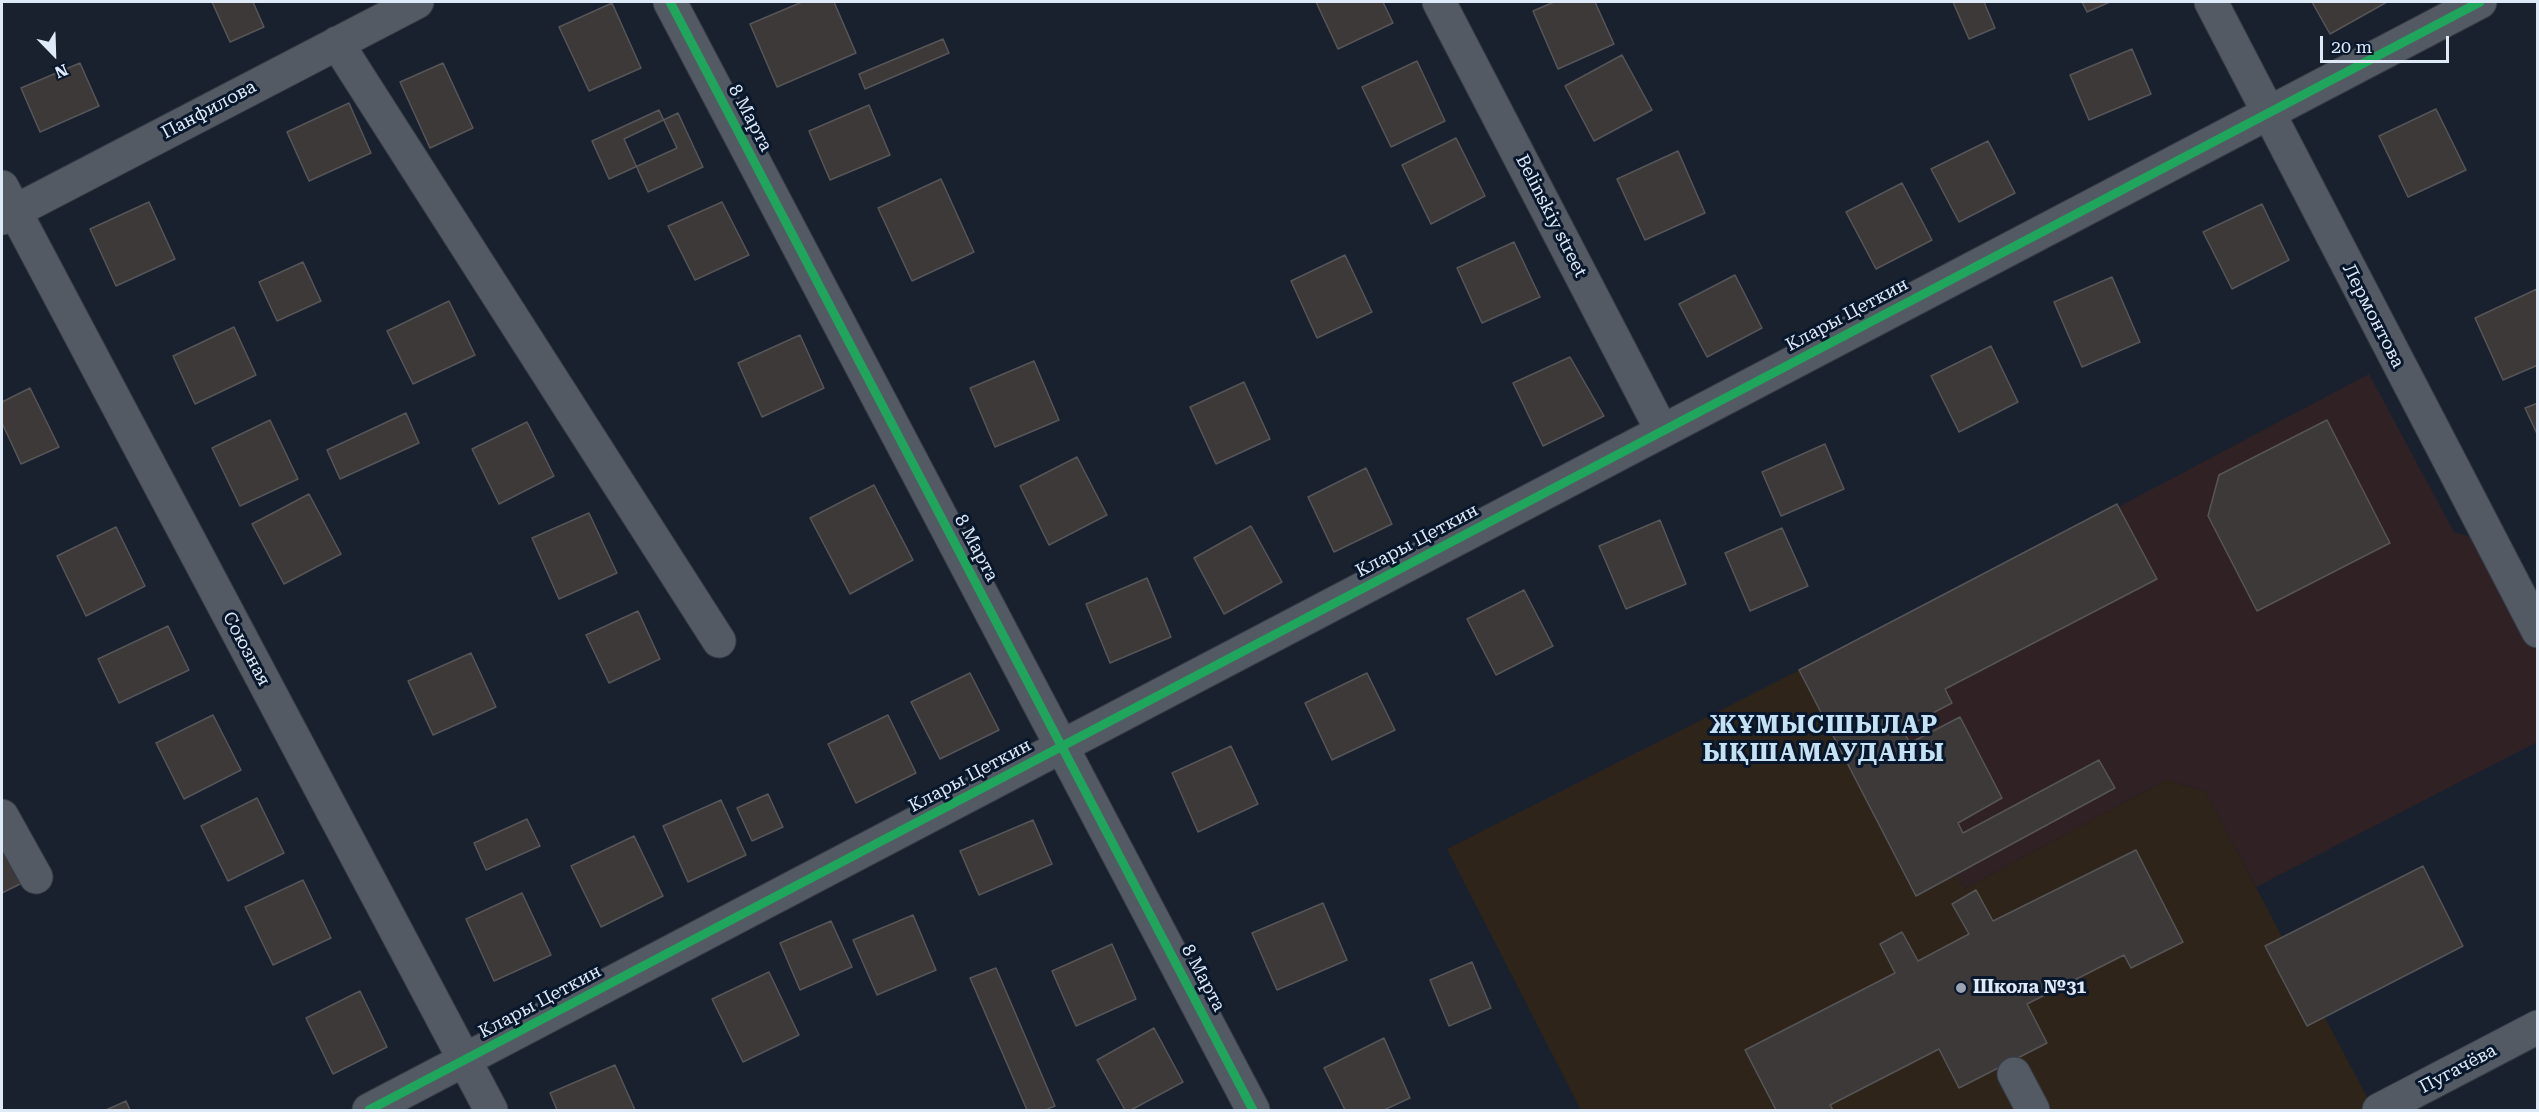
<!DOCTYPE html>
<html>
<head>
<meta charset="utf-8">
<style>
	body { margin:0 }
	#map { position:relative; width:2539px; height:1112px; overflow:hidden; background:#19212e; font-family:"Roboto Serif",serif }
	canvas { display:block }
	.frame { position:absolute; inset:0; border:3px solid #dfeaf9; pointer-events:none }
	.north { position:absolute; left:24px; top:24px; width:60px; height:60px; -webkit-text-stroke:4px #08172b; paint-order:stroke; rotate:157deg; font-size:16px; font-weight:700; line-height:24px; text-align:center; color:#dfeaf9 }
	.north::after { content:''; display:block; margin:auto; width:21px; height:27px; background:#dfeaf9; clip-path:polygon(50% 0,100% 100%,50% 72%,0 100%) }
	.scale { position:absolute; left:2320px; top:36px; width:129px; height:27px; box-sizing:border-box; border:3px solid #dfeaf9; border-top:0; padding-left:8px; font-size:18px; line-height:21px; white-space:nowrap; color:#dfeaf9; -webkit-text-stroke:4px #08172b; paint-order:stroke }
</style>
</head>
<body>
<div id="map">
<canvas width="2539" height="1112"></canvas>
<div class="frame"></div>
<div class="north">N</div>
<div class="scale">20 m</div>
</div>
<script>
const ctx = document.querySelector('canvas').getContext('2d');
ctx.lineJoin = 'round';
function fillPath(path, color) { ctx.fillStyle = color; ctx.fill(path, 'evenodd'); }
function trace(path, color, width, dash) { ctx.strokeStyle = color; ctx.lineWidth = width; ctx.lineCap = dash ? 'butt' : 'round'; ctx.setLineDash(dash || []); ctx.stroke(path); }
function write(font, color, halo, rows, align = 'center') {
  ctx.font = font + ' "Roboto Serif",serif'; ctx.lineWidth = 6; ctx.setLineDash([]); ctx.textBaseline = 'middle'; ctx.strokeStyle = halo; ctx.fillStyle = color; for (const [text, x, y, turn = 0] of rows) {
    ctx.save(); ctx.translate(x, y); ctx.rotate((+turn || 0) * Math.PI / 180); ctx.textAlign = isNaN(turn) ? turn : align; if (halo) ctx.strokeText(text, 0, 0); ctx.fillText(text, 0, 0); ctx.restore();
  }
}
fillPath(new Path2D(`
	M2369 374 2454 532 2491 542 2537 631V742L2256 887 2205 791 2166 780 1964 889 1839 650 2107 513Z`), '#302124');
fillPath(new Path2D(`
	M1839 650 1964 889 2166 780 2205 791 2374 1110H1581L1447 849Z`), '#2e241a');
const building = new Path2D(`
	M212 2H253L264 27 230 42Z
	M802 2H834L856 53 777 87 750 24Z
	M1316 2H1383L1393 23 1338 49Z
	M1554 2H1595L1614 44 1558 69 1533 11Z
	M1953 2H1984L1995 28 1969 39Z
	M2082 2H2110L2087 12Z
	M2312 2H2387L2330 34Z
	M612 3 641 68 589 91 559 27Z
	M943 39 949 53 865 89 859 74Z
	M2132 49 2151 94 2089 120 2070 75Z
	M1622 55 1652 110 1594 141 1565 86Z
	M1417 61 1445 121 1391 147 1362 87Z
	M80 63 99 106 40 132 21 88Z
	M443 63 473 128 430 148 400 82Z
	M349 103 371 153 309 181 287 132Z
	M869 105 890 155 830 180 809 131Z
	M2436 109 2466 170 2408 197 2379 136Z
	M659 110 677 148 609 179 592 141Z
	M678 113 703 167 648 192 624 139Z
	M1456 138 1485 196 1431 224 1402 165Z
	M1988 141 2015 193 1959 222 1931 169Z
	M1678 151 1705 213 1645 240 1617 179Z
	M941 179 974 252 912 281 878 208Z
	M1902 183 1932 240 1876 269 1846 212Z
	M149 202 175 259 116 286 90 229Z
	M722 202 749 255 695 280 668 226Z
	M2262 204 2289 260 2232 289 2203 232Z
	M1514 242 1540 297 1482 323 1457 268Z
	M1345 255 1372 312 1317 338 1291 281Z
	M303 262 321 301 277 321 259 282Z
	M1735 275 1762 328 1707 357 1679 304Z
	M2112 277 2140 342 2082 367 2054 302Z
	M2537 289 2538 365 2503 380 2475 318Z
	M449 301 475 355 413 384 387 331Z
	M234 327 256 375 195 404 173 356Z
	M800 335 824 388 762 417 738 363Z
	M1991 346 2018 402 1959 432 1931 376Z
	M1570 357 1604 416 1543 446 1513 383Z
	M1034 361 1059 420 995 447 970 388Z
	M1244 382 1270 439 1216 464 1190 407Z
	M30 388 59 447 21 464 2 423V402Z
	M2538 403V436L2525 408Z
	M406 413 419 443 340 479 327 450Z
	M270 420 298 479 240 506 212 448Z
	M2327 420 2390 543 2257 611 2208 516 2219 475Z
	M527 422 554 476 499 504 472 449Z
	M1825 444 1844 489 1781 516 1762 472Z
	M1077 457 1107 515 1049 545 1020 486Z
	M1366 468 1392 524 1334 552 1308 497Z
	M874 485 913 560 850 594 810 518Z
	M309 494 341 554 284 584 252 524Z
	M2117 504 2157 579 1945 689 1952 703 1902 729 1910 743 1960 717 2002 798 1958 823 1963 833 2099 760 2115 788 1916 896 1799 670Z
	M589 513 617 573 559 599 532 538Z
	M1660 520 1686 584 1626 609 1599 546Z
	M1251 526 1282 582 1224 614 1194 558Z
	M116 527 145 586 86 616 57 556Z
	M1782 528 1808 586 1750 611 1725 553Z
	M1147 578 1171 637 1110 663 1086 604Z
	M1524 590 1553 646 1496 675 1467 619Z
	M638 611 660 659 609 683 586 635Z
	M168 626 189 670 119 703 98 659Z
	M471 653 496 707 433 735 408 681Z
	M970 673 999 730 940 759 911 702Z
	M1367 673 1395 730 1332 760 1305 703Z
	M213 715 241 770 184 799 156 743Z
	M888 715 916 773 856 803 828 744Z
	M1231 746 1258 804 1198 832 1172 773Z
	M768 794 783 827 752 841 737 808Z
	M257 798 284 853 228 881 201 826Z
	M721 800 746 855 688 882 663 826Z
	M527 819 540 846 486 870 474 843Z
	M1033 820 1052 864 979 895 960 851Z
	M634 836 663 896 601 927 571 866Z
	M2 848 22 883 2 893Z
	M2136 850 2183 942 2131 968 2124 955 2027 1004 2047 1043 1959 1088 1939 1049 1830 1105 1833 1110H1776L1745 1050 1895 973 1880 944 1902 932 1918 961 1969 934 1952 904 1976 890 1993 921Z
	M2423 866 2463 946 2307 1026 2265 946Z
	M303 880 331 938 273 965 245 907Z
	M522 893 551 955 494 981 466 919Z
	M1323 903 1347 960 1277 990 1252 933Z
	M913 915 936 970 877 995 853 940Z
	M831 921 852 967 800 990 780 943Z
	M1112 944 1136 999 1076 1026 1052 971Z
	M1472 962 1491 1008 1449 1026 1430 980Z
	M996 968 1055 1106 1045 1110H1027L970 978Z
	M769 972 799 1035 743 1062 712 999Z
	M360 991 387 1047 333 1074 306 1018Z
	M1154 1028 1183 1082 1131 1110H1125L1097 1060Z
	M1384 1038 1410 1098 1384 1110H1345L1324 1068Z
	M615 1065 635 1110H557L550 1093Z
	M126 1101 130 1110H106Z`);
fillPath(building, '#3d3939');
trace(building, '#565557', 1.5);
const minor = new Path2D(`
	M670 2 1253 1110
	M1439 2 1662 431
	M2211 2 2538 631
	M337 43 719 641
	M2 187 491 1110
	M2 218 417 2
	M2 816 36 877
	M2014 1074 2033 1110
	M369 1110 2480 2
	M2379 1110 2538 1027`);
trace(minor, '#363c46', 35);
trace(minor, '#545a64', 33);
trace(new Path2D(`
	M670 2 1253 1110
	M369 1110 2480 2`), '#20a55d', 9);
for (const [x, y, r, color] of [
	[1961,988,6,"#9aa4b2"]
]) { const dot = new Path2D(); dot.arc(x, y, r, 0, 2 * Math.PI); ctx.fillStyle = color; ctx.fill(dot); trace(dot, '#08172b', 2); }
write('18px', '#dfeaf9', '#08172b', [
	["Панфилова",209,110,-28],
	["8 Марта",750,118,62],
	["Belinskiy street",1551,216,63],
	["Клары Цеткин",1847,315,-28],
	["Лермонтова",2373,316,63],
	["Клары Цеткин",1417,541,-28],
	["8 Марта",976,548,62],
	["Союзная",246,649,62],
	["Клары Цеткин",970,776,-28],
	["8 Марта",1203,978,62],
	["Клары Цеткин",540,1002,-28],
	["Пугачёва",2458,1069,-28]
]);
write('bold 18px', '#dfeaf9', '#08172b', [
	["Школа №31",1973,988]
], 'left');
ctx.letterSpacing = '1.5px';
write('bold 24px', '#c5e2f5', '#08172b', [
	["ЖҰМЫСШЫЛАР",1824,726],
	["ЫҚШАМАУДАНЫ",1824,754]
]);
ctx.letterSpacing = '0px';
</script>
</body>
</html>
